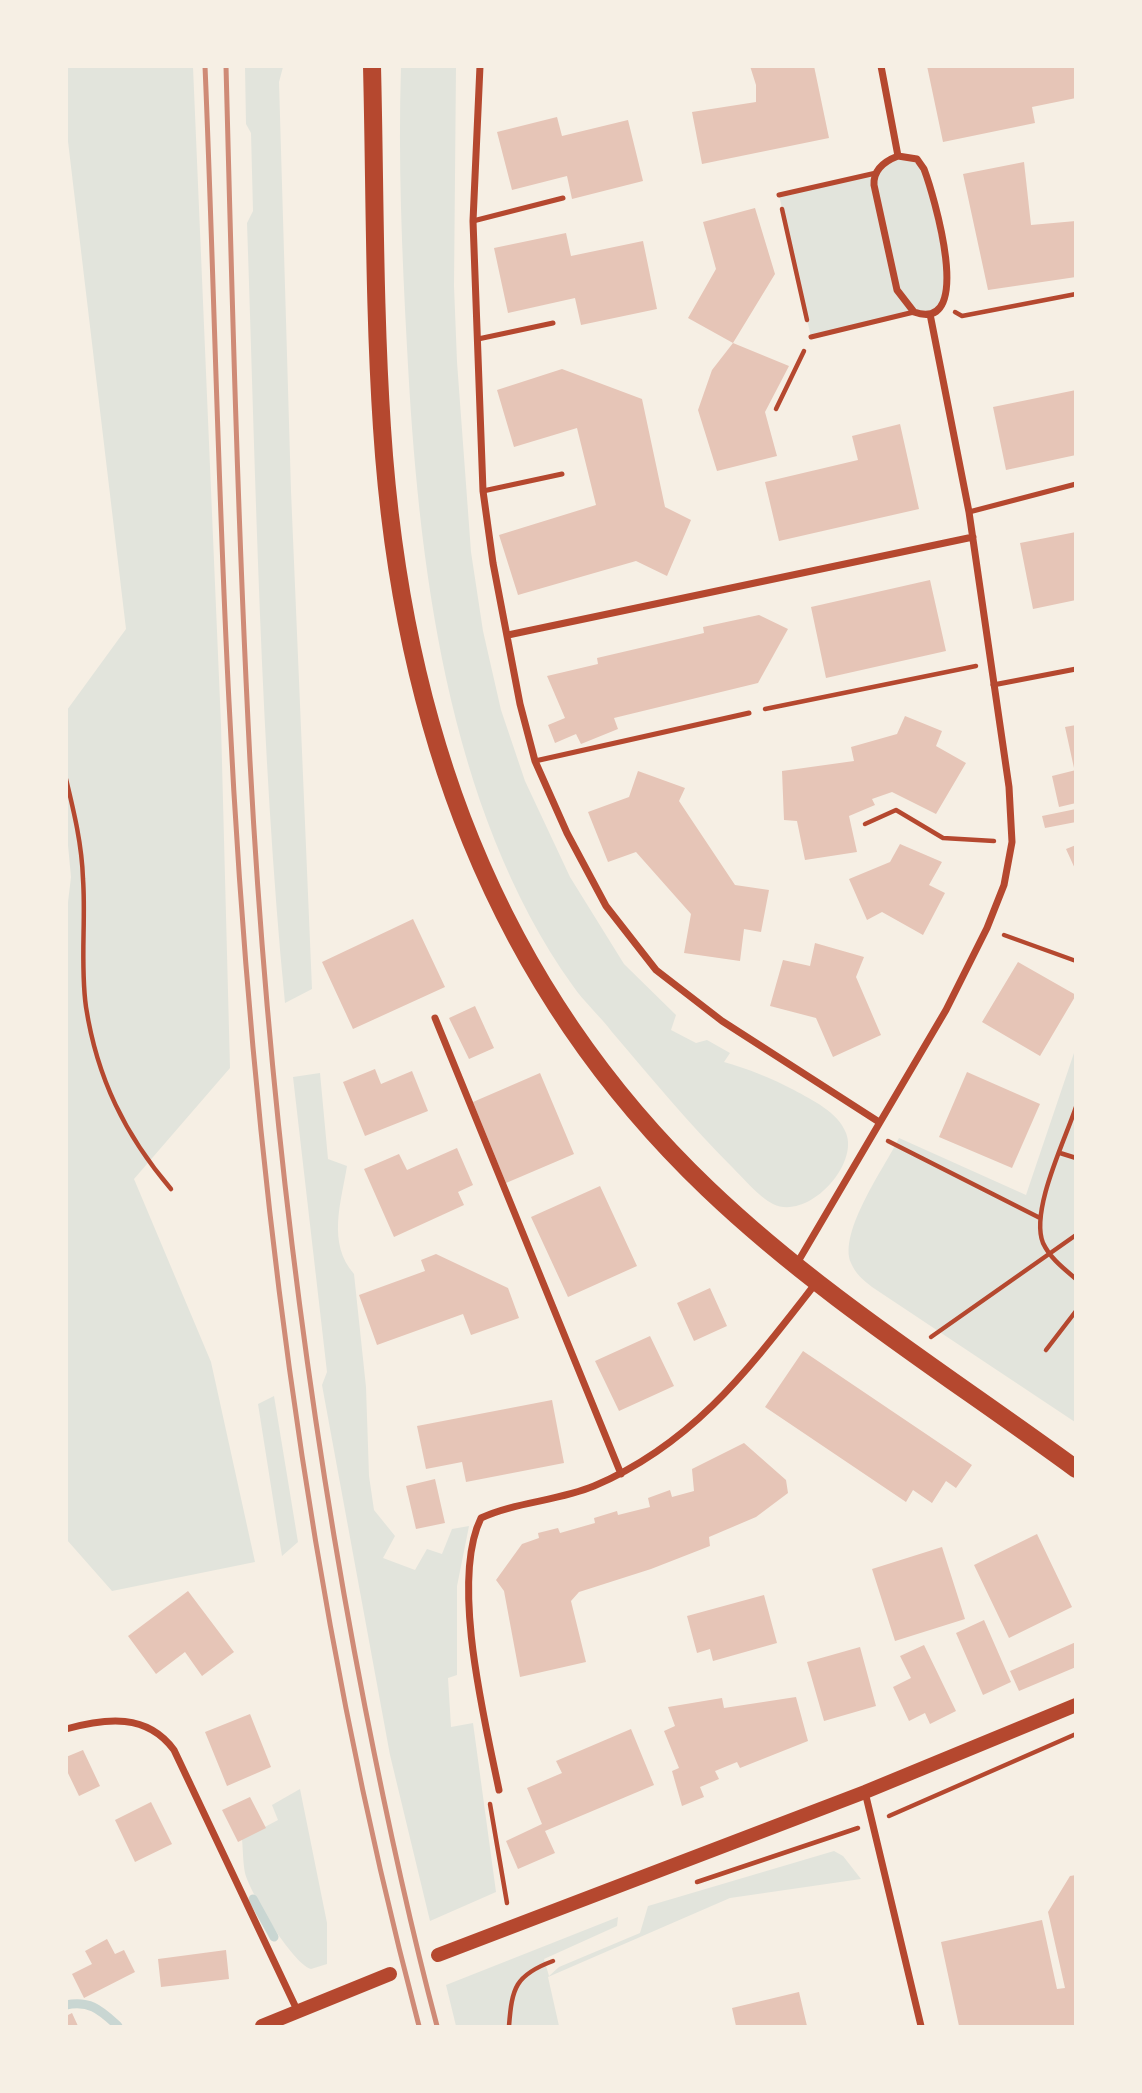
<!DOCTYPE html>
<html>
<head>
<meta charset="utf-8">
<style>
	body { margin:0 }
	#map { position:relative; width:1142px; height:2093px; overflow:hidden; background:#f6efe4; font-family:"Work Sans",sans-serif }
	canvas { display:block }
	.frame { position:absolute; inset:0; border:68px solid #f6efe4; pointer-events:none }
</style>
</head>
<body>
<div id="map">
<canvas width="1142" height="2093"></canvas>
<div class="frame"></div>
</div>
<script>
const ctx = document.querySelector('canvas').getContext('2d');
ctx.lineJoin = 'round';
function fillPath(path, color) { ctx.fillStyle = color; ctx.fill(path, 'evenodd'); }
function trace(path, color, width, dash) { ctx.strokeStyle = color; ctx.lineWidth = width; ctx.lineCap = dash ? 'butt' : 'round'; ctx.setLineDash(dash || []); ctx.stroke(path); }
fillPath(new Path2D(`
	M67 67H193L221 725 230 1068 134 1179 211 1362 255 1562 112 1591 67 1540 66 919 71 877 66 824 67 710 126 629 67 133Z
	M245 67H283L279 82 291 491 312 989 285 1003C260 744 256 483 247 223L253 211 251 133 246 124Z
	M401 67H456L454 286 457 362 471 552 483 631 501 710 525 781 570 877 624 964 676 1015 671 1030 696 1043 707 1040 730 1053 724 1062C749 1069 771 1078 794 1090 812 1100 838 1112 846 1133 859 1165 808 1221 773 1204 758 1196 745 1180 733 1168 690 1125 652 1079 612 1032 600 1016 584 1002 573 986 446 807 418 560 407 347 402 254 398 160 401 67Z
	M909 156 924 169 949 281 935 312H914L811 337 779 195 876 173 889 159Z
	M1075 1050V1422L872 1287C863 1280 855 1273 851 1263 838 1232 885 1167 899 1138L1026 1195Z
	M320 1073 328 1159 347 1166C341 1203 327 1243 354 1274L366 1387 369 1476 374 1510 395 1536 383 1558 415 1570 427 1549 442 1554 452 1529 469 1526 457 1586V1675L448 1678 451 1727 473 1723 496 1892 430 1921 390 1755 322 1385 327 1372 293 1077Z
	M274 1396 298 1542 282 1556 258 1404Z
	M300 1789 327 1923V1964L311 1969C292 1963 250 1893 245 1873 243 1863 243 1850 242 1839L278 1820 272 1805Z
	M834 1851 843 1856 861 1879 730 1898 548 1977 559 2026H456L446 1985 618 1917 617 1926 544 1959 549 1976 559 1967 640 1933 648 1906Z`), '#e2e4dc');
trace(new Path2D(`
	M253 1899 274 1937
	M66 2005C91 2000 101 2011 118 2026`), '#c9d6d2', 9);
fillPath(new Path2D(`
	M750 66H814L829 138 702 164 692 112 756 102V85Z
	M927 66H1076V98L1032 107 1035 123 943 142Z
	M557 117 562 136 628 120 643 181 572 199 567 176 512 190 497 132Z
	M1024 162 1031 225 1076 221V277L988 290 963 174Z
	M755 208 775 274 733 343 688 318 716 269 703 222Z
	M566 233 571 256 643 241 657 309 581 325 575 298 508 313 494 248Z
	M733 343 789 366 765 412 777 456 717 471 698 410 712 370Z
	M562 369 642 399 665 507 691 520 667 576 636 561 518 595 499 535 596 505 577 428 514 447 497 390Z
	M1076 390V455L1006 470 993 407Z
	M900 424 919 509 779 541 765 482 858 460 852 436Z
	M1076 532V600L1033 609 1020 543Z
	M930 580 946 651 826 678 811 607Z
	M759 615 788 629 758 683 614 718 618 729 581 744 576 734 555 743 548 725 565 718 547 676 598 664 597 658 704 633 703 627Z
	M905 716 942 731 936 746 966 763 936 814 892 792 872 799 875 805 849 816 857 852 805 860 797 821 784 820 782 771 854 761 851 747 897 734Z
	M1076 725V768H1074L1065 727Z
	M1076 770V803L1059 807 1052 776Z
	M638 771 685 788 679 801 735 885 769 890 761 932 744 929 740 961 684 953 691 914 636 852 608 862 588 812 629 797Z
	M1076 809V822L1045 828 1042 816Z
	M900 844 942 862 929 885 945 893 923 935 882 912 867 920 849 879 890 862Z
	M1076 845V871L1066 849Z
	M413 919 445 987 353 1029 322 962Z
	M815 943 864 957 856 977 881 1035 833 1057 816 1018 770 1006 783 960 810 966Z
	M1018 962 1076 995 1040 1056 982 1022Z
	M475 1006 494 1048 469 1059 449 1018Z
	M375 1069 381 1084 412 1071 428 1111 365 1136 343 1082Z
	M967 1072 1040 1104 1012 1168 939 1137Z
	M540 1073 574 1154 506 1183 473 1102Z
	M457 1148 473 1185 458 1192 464 1205 394 1237 364 1169 399 1154 407 1170Z
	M600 1186 637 1266 568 1297 531 1217Z
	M436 1254 508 1288 519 1318 471 1335 463 1314 377 1345 359 1295 425 1271 421 1260Z
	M710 1288 727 1326 694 1341 677 1303Z
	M650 1336 674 1386 619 1411 595 1361Z
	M803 1351 972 1465 956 1488 946 1481 932 1503 913 1490 906 1502 765 1407Z
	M552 1400 564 1463 466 1482 462 1462 426 1469 417 1426Z
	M744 1443 786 1480 788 1493 756 1517 709 1537 710 1546 651 1569 579 1592 571 1601 586 1662 520 1677 504 1591 496 1580 522 1544 539 1538 538 1533 558 1528 560 1533 595 1523 594 1518 617 1511 618 1515 650 1507 648 1498 670 1490 672 1497 694 1491 692 1469Z
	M435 1479 445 1523 416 1529 406 1486Z
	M1037 1534 1072 1607 1009 1638 974 1565Z
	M942 1547 965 1619 895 1641 872 1569Z
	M188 1591 234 1652 202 1676 185 1652 156 1674 128 1636Z
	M764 1595 777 1643 713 1661 710 1649 697 1653 687 1616Z
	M984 1620 1011 1682 983 1695 956 1633Z
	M1076 1642V1667L1019 1691 1010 1671Z
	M924 1645 956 1711 930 1724 925 1713 909 1721 893 1687 911 1678 900 1656Z
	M860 1647 876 1706 824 1721 807 1662Z
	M796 1697 808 1741 740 1768 737 1762 715 1771 719 1779 700 1787 704 1797 682 1806 672 1771 679 1768 664 1731 675 1726 668 1707 722 1698 724 1708Z
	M250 1714 271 1767 227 1786 205 1732Z
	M631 1729 654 1785 545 1831 555 1853 518 1869 506 1841 542 1824 527 1788 562 1773 556 1761Z
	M83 1750 100 1786 79 1796 66 1769V1757Z
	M250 1797 266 1828 238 1842 222 1810Z
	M151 1802 172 1844 135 1862 115 1820Z
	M1076 1875V2026H959L941 1942 1042 1920 1057 1989 1065 1988 1048 1912 1070 1876Z
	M107 1939 115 1954 124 1950 135 1972 84 1998 72 1974 92 1964 85 1951Z
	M226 1950 229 1979 161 1987 158 1959Z
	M799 1992 807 2026H736L732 2008Z
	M72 2013 78 2026H66V2016Z`), '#e6c5b7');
trace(new Path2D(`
	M782 209 807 320
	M955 312 962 316 1076 294
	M776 409 804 351
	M765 709 976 666
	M66 779C74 812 82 845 83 879 86 921 80 965 86 1007 97 1078 125 1135 171 1189
	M865 824 896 810 943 838 994 841
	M1004 935 1076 961
	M1076 1107C1065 1140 1030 1211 1043 1243 1050 1258 1063 1268 1076 1279
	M888 1141 1040 1218
	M1060 1153 1076 1158
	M931 1337 1076 1235
	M1046 1350 1076 1311
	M490 1804 507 1903
	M889 1816 1076 1734
	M697 1882 858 1828
	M509 2026C512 1988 515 1975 553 1961`), '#b5482f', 4.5);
trace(new Path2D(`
	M779 195 876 173
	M473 221 563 198
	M811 337 914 312
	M478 339 553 323
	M483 491 562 474
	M969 512 1076 484
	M993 685 1076 669
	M535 761 749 713`), '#b5482f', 5);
trace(new Path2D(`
	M480 66 473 221 483 491 493 563 520 704 535 761 567 833 606 906 656 970 722 1021 879 1122
	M881 66 898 156
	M898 156 917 159 924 169C933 193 976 334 914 312L897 290 874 185C873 169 885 161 898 156Z
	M508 635 973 537
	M435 1018 621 1474
	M796 1265 946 1010 987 928 1004 885 1012 842 1009 787 969 512 930 314
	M66 1729C106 1718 147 1713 174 1750L298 2012
	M499 1790C485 1722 450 1581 481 1518 515 1502 558 1501 594 1486 695 1443 751 1366 816 1283
	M865 1792 921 2026`), '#b5482f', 7);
trace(new Path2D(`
	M438 1955 865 1792 1076 1705
	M262 2026 390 1974`), '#b5482f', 14);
trace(new Path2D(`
	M372 66C375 187 374 308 382 428 401 721 492 983 708 1189 820 1296 952 1378 1076 1469`), '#b5482f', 18);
trace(new Path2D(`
	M205 66C214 278 218 490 229 702 251 1147 305 1595 419 2026
	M226 66C232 298 238 530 250 761 267 1078 304 1395 365 1707 386 1814 409 1921 437 2026`), '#cf8b77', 5);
</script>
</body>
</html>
